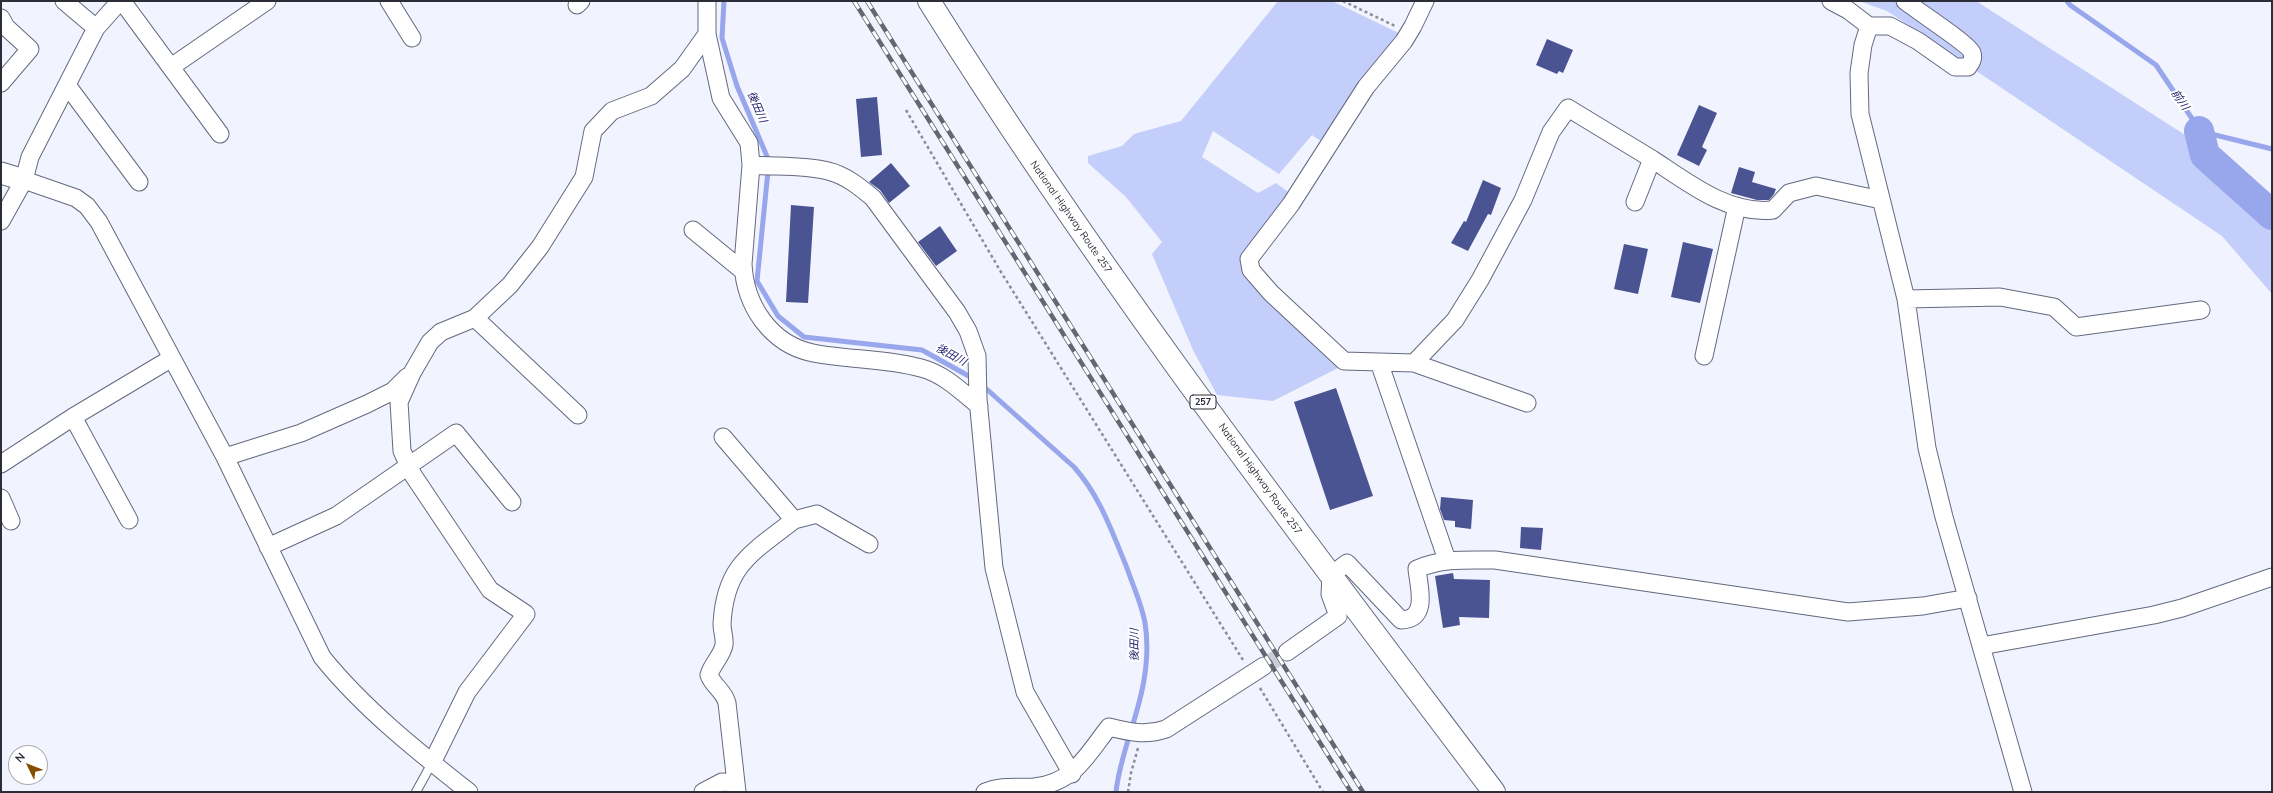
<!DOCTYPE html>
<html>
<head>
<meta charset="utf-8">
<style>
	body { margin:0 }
	#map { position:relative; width:2273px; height:793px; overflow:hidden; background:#f1f3fe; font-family:Mulish,sans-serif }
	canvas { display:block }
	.frame { position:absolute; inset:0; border:2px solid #2c2e37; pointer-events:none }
	.north { position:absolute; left:8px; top:745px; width:40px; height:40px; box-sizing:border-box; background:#fff; border:1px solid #ababaf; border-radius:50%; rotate:313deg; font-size:11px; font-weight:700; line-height:16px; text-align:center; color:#2c2e37 }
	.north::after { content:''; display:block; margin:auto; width:14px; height:18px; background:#864e00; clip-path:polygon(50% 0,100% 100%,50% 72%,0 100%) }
</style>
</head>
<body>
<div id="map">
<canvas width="2273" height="793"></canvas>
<div class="frame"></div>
<div class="north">N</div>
</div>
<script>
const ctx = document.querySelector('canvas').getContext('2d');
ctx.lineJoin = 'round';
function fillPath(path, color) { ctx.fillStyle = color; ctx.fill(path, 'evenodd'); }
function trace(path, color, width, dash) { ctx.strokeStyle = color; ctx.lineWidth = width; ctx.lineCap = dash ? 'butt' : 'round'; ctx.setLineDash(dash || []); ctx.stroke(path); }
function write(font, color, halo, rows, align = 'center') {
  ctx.font = font + ' Mulish,"Noto Sans JP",sans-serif'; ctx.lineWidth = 4; ctx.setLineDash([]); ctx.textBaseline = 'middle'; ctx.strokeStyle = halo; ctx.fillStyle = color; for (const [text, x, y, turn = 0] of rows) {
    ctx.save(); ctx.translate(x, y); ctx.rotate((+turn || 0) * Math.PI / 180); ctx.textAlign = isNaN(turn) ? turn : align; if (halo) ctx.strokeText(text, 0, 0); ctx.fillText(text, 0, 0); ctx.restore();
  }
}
fillPath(new Path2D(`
	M1278 1H1332L1403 35 1324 143 1312 135 1279 174 1213 131 1202 157 1258 193 1276 183 1291 194 1243 267 1344 365 1273 401 1217 395 1193 350 1152 254 1162 242 1126 197 1088 163V156L1122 146 1134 134 1181 121Z
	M1859 1H1976L2232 165 2272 207V294L2222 236 1887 11Z`), '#c4cefb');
trace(new Path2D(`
	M724 1 722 38 737 86 769 161 757 281 778 316 804 337 922 350 974 379
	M2067 1 2070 5 2156 65 2195 123 2199 131 2272 149
	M982 385 1074 467C1100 496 1112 532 1127 568 1133 586 1142 605 1145 623 1148 641 1147 662 1144 680 1138 718 1120 754 1116 792`), '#98a6ec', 5);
trace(new Path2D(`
	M2199 131 2205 155 2272 215`), '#98a6ec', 30);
fillPath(new Path2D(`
	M1547 39 1573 50 1563 73 1559 71 1557 74 1536 65Z
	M877 97 882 155 861 157 856 99Z
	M1699 105 1717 113 1702 147 1707 150 1699 166 1677 155Z
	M891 163 910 186 889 203 880 190 869 182Z
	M1739 167 1755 172 1752 182 1776 189 1774 194 1769 200H1757L1731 193Z
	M1483 180 1501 188 1491 215 1488 214 1468 251 1451 243 1464 221 1466 222Z
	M791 205 814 207 808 303 786 302Z
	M940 226 957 251 936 266 918 242Z
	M1683 242 1713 249 1700 303 1671 297Z
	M1624 244 1648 249 1638 294 1614 289Z
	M1336 388 1373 496 1330 510 1294 402Z
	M1441 497 1473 500 1471 529 1455 527V521L1444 520 1440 509Z
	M1521 527 1543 528 1541 550 1520 548Z
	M1453 573 1454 579 1490 580 1489 618 1459 617 1460 625 1443 628 1435 576Z`), '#4a5493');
trace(new Path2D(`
	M1264 666 1287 652`), '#caccd6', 17, [17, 8]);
const service = new Path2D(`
	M416 792 432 763`);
const minor = new Path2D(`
	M64 1 96 28
	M122 1 220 134
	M389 1 412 38
	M707 1V34L721 98 749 143 751 165C776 167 804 165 828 171 845 175 860 187 873 198L957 312 968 331 977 356 978 399 994 568 1025 692 1072 774
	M1425 1 1413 26 1404 41 1366 87 1291 204 1249 259 1251 270 1271 293 1344 361 1414 363 1455 320 1480 280 1523 200 1551 132 1568 108 1652 159
	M1831 1 1848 10 1869 26H1890L1918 41 1955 67H1968C1971 63 1974 59 1972 53 1970 45 1916 10 1905 1
	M577 5 581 1
	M1 18 6 27 30 49 1 83
	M1869 26 1863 45 1859 73 1860 114 1906 299 1927 448 1944 517 2023 792
	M171 67 267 1
	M67 85 139 182
	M751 165 743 264C745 305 770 344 813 353 848 360 886 358 921 368 944 374 961 391 979 406
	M24 180 76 198 87 206 99 222 225 457 322 657C363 708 417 751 469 792
	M1635 202 1652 159C1687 182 1728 215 1773 210L1789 193 1816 186 1881 200
	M1 221 24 180 30 157 96 28 120 1
	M693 230 743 271
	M1906 299 2000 297 2054 307 2076 327 2201 310
	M475 318 578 415
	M1704 356 1737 206
	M1379 362 1447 560
	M1414 363 1527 403
	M73 417 129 520
	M723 437 794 520C752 553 725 565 722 624 722 631 725 638 724 645 722 656 712 664 709 675 713 686 724 691 727 703L737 792
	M225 457 301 433 367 404 393 391 407 377
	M1 464 73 417 172 358
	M1 498 11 521
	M794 520 817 514 869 544
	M268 547 336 516 456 433 512 502
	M1981 646 2154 615 2182 608 2272 577
	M1287 652 1338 616 1330 594 1331 575 1347 563 1401 620C1429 619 1419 588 1417 569 1442 558 1468 560 1495 560L1848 612 1923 606 1968 598
	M432 763 467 692 526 614 490 590 413 475 402 451 399 402 412 373 430 342 441 332 475 318 510 285 540 247 584 177 593 131 612 111 651 96 682 69 707 34
	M703 792 722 782 736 783
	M985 792C1002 785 1017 788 1034 787 1074 783 1086 756 1109 727 1129 732 1146 736 1166 729L1264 666`);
const tertiary = new Path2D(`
	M1 173 24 180`);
const trunk = new Path2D(`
	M929 1C1101 276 1299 533 1494 792`);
trace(service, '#64697e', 10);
trace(minor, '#64697e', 19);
trace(tertiary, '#64697e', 23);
trace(trunk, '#64697e', 24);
trace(new Path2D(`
	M1343 1 1395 26
	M906 110 1001 272 1243 660
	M1260 688 1323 792
	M1128 792 1131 773 1138 748`), '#8b8d97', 2.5, [3, 3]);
trace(service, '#fff', 8);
trace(minor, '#fff', 17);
trace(tertiary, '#fff', 21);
trace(trunk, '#fff', 22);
const rail = new Path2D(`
	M854 1 1351 792
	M867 1 1363 792`);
trace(rail, '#646670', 4.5);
trace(rail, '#fff', 3, [9]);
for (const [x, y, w] of [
	[1203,402,26]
]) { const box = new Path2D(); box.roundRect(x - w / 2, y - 7, w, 14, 3); ctx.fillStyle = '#fff'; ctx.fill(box); trace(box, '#2c2e37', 1); }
write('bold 9px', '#2c2e37', null, [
	["257",1203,402]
]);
write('10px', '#2c2e37', '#fff', [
	["National Highway Route 257",1071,217,55],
	["National Highway Route 257",1260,479,54]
]);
write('italic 11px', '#1d1c6b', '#fff', [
	["前川",2180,100,56],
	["後田川",757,107,67],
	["後田川",951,355,29],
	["後田川",1135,645,-90]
]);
</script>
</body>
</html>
